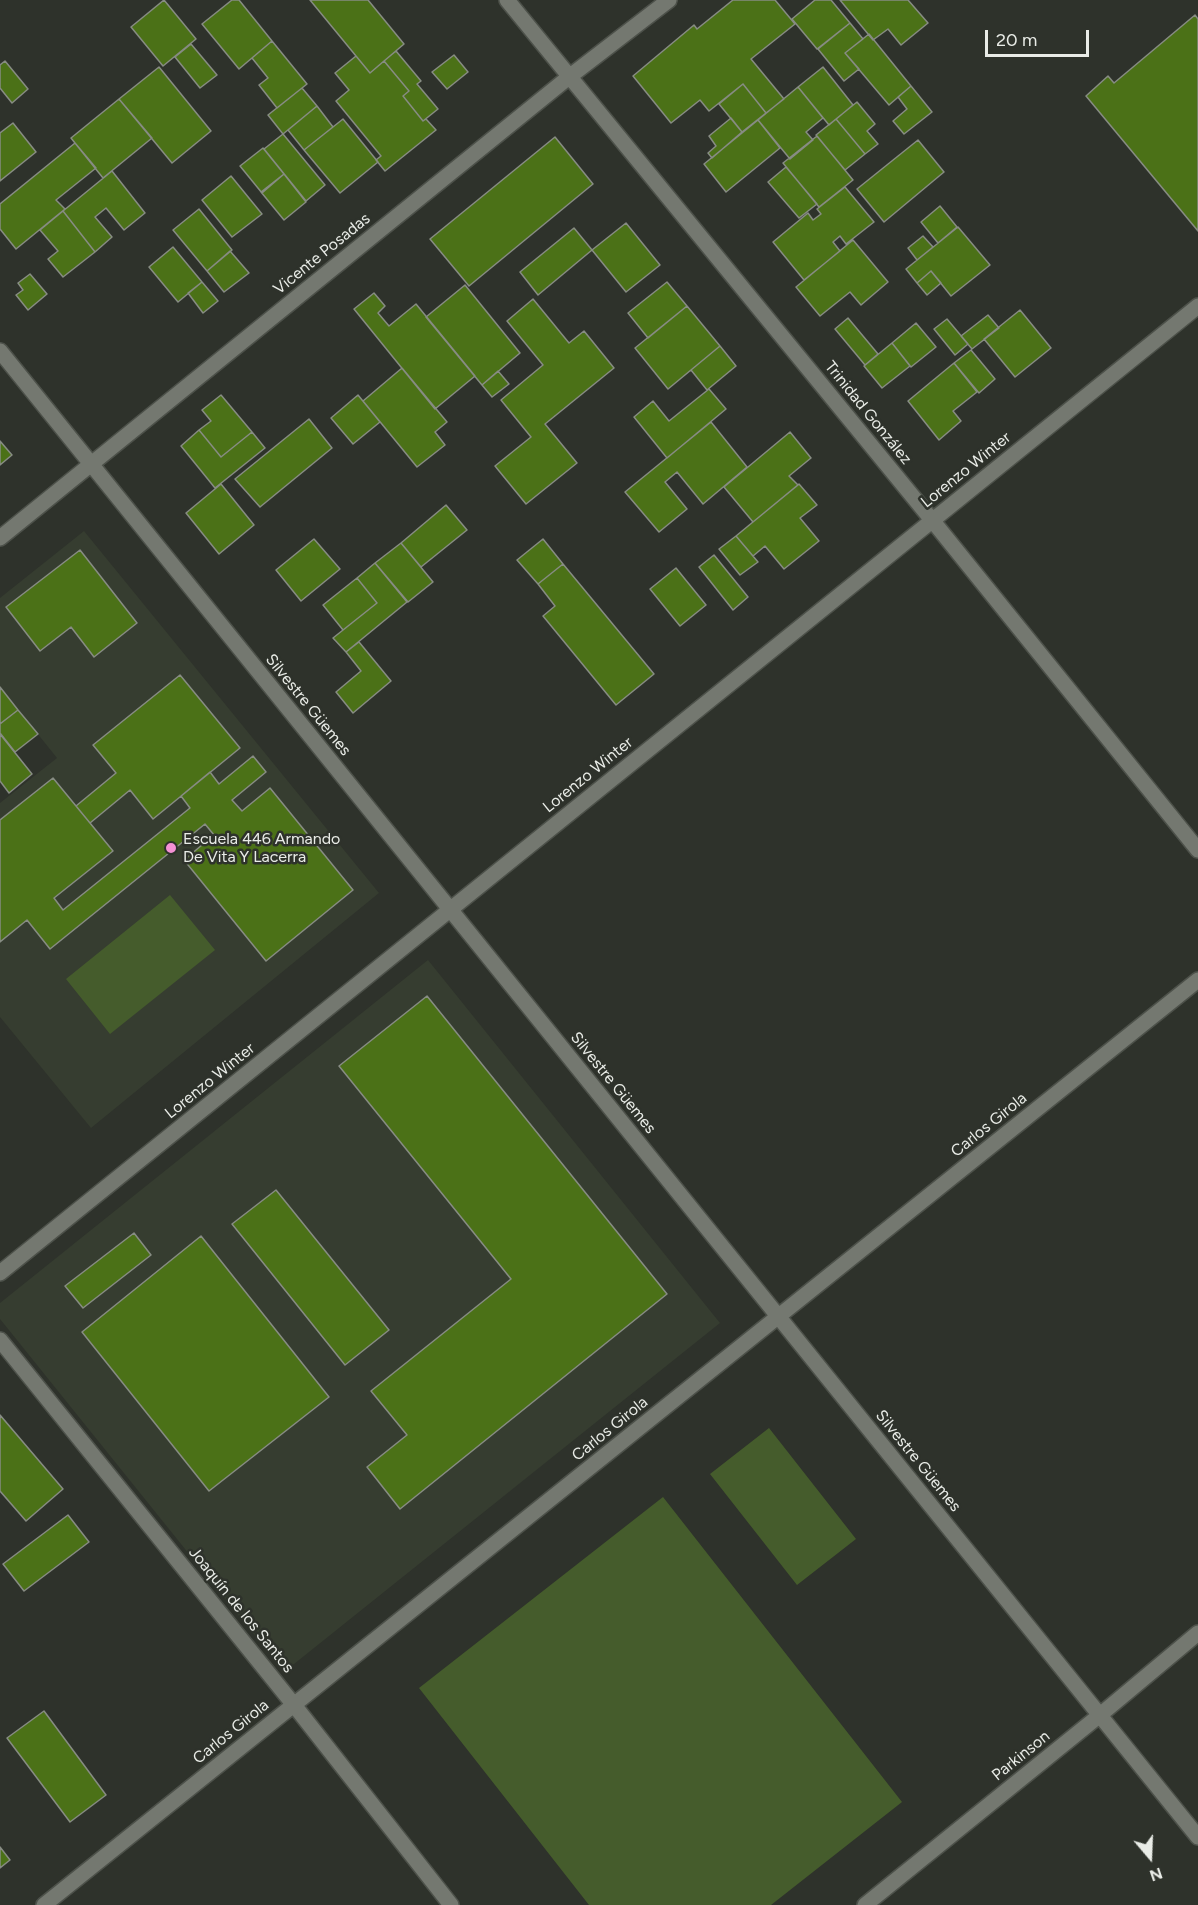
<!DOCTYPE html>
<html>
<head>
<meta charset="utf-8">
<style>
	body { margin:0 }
	#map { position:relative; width:1198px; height:1905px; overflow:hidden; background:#2e322b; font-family:Figtree,sans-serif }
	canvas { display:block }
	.north { position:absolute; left:1120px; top:1827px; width:60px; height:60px; -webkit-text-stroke:4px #2e322b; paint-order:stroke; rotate:161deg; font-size:16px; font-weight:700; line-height:24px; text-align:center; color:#e9ece7 }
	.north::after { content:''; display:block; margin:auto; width:21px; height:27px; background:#e9ece7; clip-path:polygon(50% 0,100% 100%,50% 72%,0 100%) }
	.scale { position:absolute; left:985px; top:30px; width:104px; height:27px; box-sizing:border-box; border:3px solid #e9ece7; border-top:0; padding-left:8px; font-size:18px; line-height:21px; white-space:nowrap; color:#e9ece7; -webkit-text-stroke:4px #2e322b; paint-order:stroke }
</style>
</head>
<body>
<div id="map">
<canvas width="1198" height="1905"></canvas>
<div class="north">N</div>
<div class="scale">20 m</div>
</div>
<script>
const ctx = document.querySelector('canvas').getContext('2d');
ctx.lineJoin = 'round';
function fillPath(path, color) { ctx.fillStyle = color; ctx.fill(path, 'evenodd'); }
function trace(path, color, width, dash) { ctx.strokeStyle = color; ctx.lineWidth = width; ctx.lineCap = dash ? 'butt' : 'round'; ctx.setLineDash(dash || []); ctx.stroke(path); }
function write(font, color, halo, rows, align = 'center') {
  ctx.font = font + ' Figtree,sans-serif'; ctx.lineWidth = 5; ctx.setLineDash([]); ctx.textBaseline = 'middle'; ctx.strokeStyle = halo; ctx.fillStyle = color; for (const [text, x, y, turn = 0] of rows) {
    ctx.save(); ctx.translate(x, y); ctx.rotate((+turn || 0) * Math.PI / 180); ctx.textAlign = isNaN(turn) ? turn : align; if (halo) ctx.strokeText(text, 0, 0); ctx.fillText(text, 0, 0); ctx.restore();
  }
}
fillPath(new Path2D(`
	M84 531 379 893 91 1128 0 1017V803L57 758 0 687V598Z
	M428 960 720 1323 284 1672 0 1319V1303Z`), '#363d30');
fillPath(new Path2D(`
	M170 895 215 950 110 1034 66 979Z
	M769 1428 856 1539 797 1585 710 1474Z
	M663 1497 902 1802 771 1905H589L419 1688Z`), '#455c2c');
const building = new Path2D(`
	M164 0 196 39 163 66 131 27Z
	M232 0H239L272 41 239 69 202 24Z
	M310 0H368L404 44 370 73Z
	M733 0H775L795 24 751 59 784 99 766 113 743 84 709 111 700 100 671 123 633 76 694 25 697 29Z
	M815 0H831L850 23 817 49 792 19Z
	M840 0H908L928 23 901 45 888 29 873 40Z
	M1195 15 1198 19V231L1086 96 1108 76 1114 83Z
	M850 23 863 39 845 53 859 69 844 81 818 49Z
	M869 34 911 86 889 105 845 53Z
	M272 41 307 84 277 108 259 85 268 78 252 58Z
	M191 44 217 75 200 88 175 57Z
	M396 51 421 81 417 84 438 109 423 121 403 96 409 91 384 61Z
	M454 55 468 72 447 89 432 72Z
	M356 56 370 73 384 61 409 91 403 96 423 121 426 119 436 130 385 171 376 160 381 156 336 101 349 90 335 73Z
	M5 61 28 89 12 103 0 88V65Z
	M159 67 211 131 172 163 119 99Z
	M823 67 853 105 829 125 798 87Z
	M743 84 766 113 742 132 719 104Z
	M911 86 932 112 904 134 893 121 907 109 898 97Z
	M798 87 823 118 806 132 813 140 790 159 758 120Z
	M302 88 317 106 283 134 268 115Z
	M119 99 152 138 103 178 71 138Z
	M857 102 875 124 867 131 878 144 865 154 836 119Z
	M317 106 333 127 304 150 288 130Z
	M731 118 742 132 712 158 708 153 716 146 709 136Z
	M343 119 378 162 340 193 304 150Z
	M836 119 865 154 845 170 816 135Z
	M758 120 780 148 726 192 704 164Z
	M13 123 36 152 0 181V133Z
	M283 134 325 185 306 201 264 149Z
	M817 136 853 180 819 207 783 163Z
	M555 137 593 184 469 286 430 239Z
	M918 140 944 172 884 222 857 189Z
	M75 143 96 168 56 200 65 209 16 249 0 229V204Z
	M263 148 284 174 262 193 240 166Z
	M786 167 817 204 799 218 768 182Z
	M112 171 145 213 124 230 106 208 95 217 112 237 95 252 63 211Z
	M284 174 306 202 284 220 261 192Z
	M231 176 262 214 232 237 202 200Z
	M845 187 874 222 846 244 840 236 833 242 840 251 804 280 773 242 808 213 813 220 821 214 817 209Z
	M940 206 957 227 938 243 921 222Z
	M199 209 232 250 207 271 173 230Z
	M63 211 95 252 63 277 48 259 58 251 40 230Z
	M626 223 660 265 626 292 592 250Z
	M958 227 990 265 951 296 931 271 917 283 906 269Z
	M574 228 592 250 538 295 520 272Z
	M923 236 933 247 917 260 908 248Z
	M853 240 888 282 861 305 850 292 820 316 796 287Z
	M173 247 202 282 178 302 149 267Z
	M230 251 249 273 224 292 207 271Z
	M931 271 941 283 927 295 917 283Z
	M30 274 47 294 28 310 16 295 23 290 18 283Z
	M202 282 218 301 203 313 188 293Z
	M667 282 687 306 648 338 628 313Z
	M465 285 520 353 482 385 426 317Z
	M374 293 385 306 378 313 389 326 416 304 475 376 435 409 354 309Z
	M533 299 569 343 584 331 614 368 545 424 577 463 526 504 495 466 531 437 501 400 543 365 507 321Z
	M687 306 720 346 668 389 635 348Z
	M1020 310 1051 348 1015 377 984 339Z
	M988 315 999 328 972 349 961 336Z
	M848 318 878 354 865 365 835 329Z
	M947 319 968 344 955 355 934 329Z
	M916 323 936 347 911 367 892 343Z
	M892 343 910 366 882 388 864 366Z
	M720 346 736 366 707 390 691 370Z
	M971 350 995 379 979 393 954 363Z
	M954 363 977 392 953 411 961 421 939 440 908 401Z
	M402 368 447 422 435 432 445 445 417 467 363 401Z
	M498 371 509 384 492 397 482 385Z
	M709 389 726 409 667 458 634 417 653 401 669 421Z
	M221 395 252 432 221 457 199 430 211 421 202 410Z
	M358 395 380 422 353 444 331 418Z
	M309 419 332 448 260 507 235 479Z
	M711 422 747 467 703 504 677 472 665 482 687 509 659 532 625 492Z
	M199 430 221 457 252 432 265 448 215 488 181 446Z
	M790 432 811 458 789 476 798 485 753 522 724 487Z
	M0 441 12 455 0 465Z
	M221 484 254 525 219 554 186 513Z
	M799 484 817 505 800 518 819 541 784 569 765 546 753 556 736 536Z
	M446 505 467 530 421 567 401 543Z
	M736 536 758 562 740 575 719 549Z
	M314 539 340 569 301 601 276 570Z
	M543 539 563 564 538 584 517 560Z
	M401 543 433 582 408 602 375 563Z
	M80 550 137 623 94 657 71 627 40 651 6 607Z
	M714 555 748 597 733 610 699 567Z
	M375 563 407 602 346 652 333 638 377 603 357 578Z
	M563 564 654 674 616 705 543 616 555 606 538 584Z
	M676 568 706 605 680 626 650 589Z
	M357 578 377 603 343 630 323 605Z
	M359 642 391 681 353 713 336 692 361 671 346 652Z
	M180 675 240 748 153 819 130 790 90 823 76 806 116 773 93 745Z
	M0 687 18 710 0 724Z
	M18 710 38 734 15 752 0 733V724Z
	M0 734 32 774 9 793 0 781Z
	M253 756 266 772 232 800 242 811 270 788 353 890 266 961 184 860 214 835 205 824 50 949 27 920 0 942V820L53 778 113 851 54 898 63 910 190 808 181 796 210 772 219 784Z
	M427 996 667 1294 400 1509 367 1467 407 1435 371 1391 511 1279 339 1066Z
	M276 1190 389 1330 345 1365 232 1224Z
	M134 1233 151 1255 83 1308 65 1286Z
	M201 1236 329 1397 209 1491 82 1332Z
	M0 1415 63 1489 26 1521 0 1491Z
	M68 1515 89 1542 24 1591 3 1564Z
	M44 1711 106 1795 70 1822 7 1738Z
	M0 1847 10 1860 0 1868Z`);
fillPath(building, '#4b7117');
trace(building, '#878c83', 1.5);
const street = new Path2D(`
	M507 0 932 520 1198 850
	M0 351 1198 1837
	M0 538 569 77 669 0
	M0 1273 1198 306
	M0 1340 294 1705 451 1905
	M44 1905 1198 980
	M865 1905 1100 1715 1198 1633`);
trace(street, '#4d514a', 18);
trace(street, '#747870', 15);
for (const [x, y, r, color] of [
	[171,848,6,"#f491d4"]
]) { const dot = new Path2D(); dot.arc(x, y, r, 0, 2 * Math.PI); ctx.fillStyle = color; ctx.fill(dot); trace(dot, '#2e322b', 2); }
write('16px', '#e9ece7', '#2e322b', [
	["Vicente Posadas",322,254,-39],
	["Trinidad González",868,413,51],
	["Lorenzo Winter",966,470,-39],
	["Silvestre Güemes",308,705,51],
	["Lorenzo Winter",588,775,-39],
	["Lorenzo Winter",210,1081,-39],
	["Silvestre Güemes",613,1083,51],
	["Carlos Girola",989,1125,-39],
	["Carlos Girola",610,1429,-39],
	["Silvestre Güemes",918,1461,51],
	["Joaquín de los Santos",241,1610,51],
	["Carlos Girola",231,1732,-39],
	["Parkinson",1021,1756,-39]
]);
write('16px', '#e9ece7', '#2e322b', [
	["Escuela 446 Armando",183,839],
	["De Vita Y Lacerra",183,857]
], 'left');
</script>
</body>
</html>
